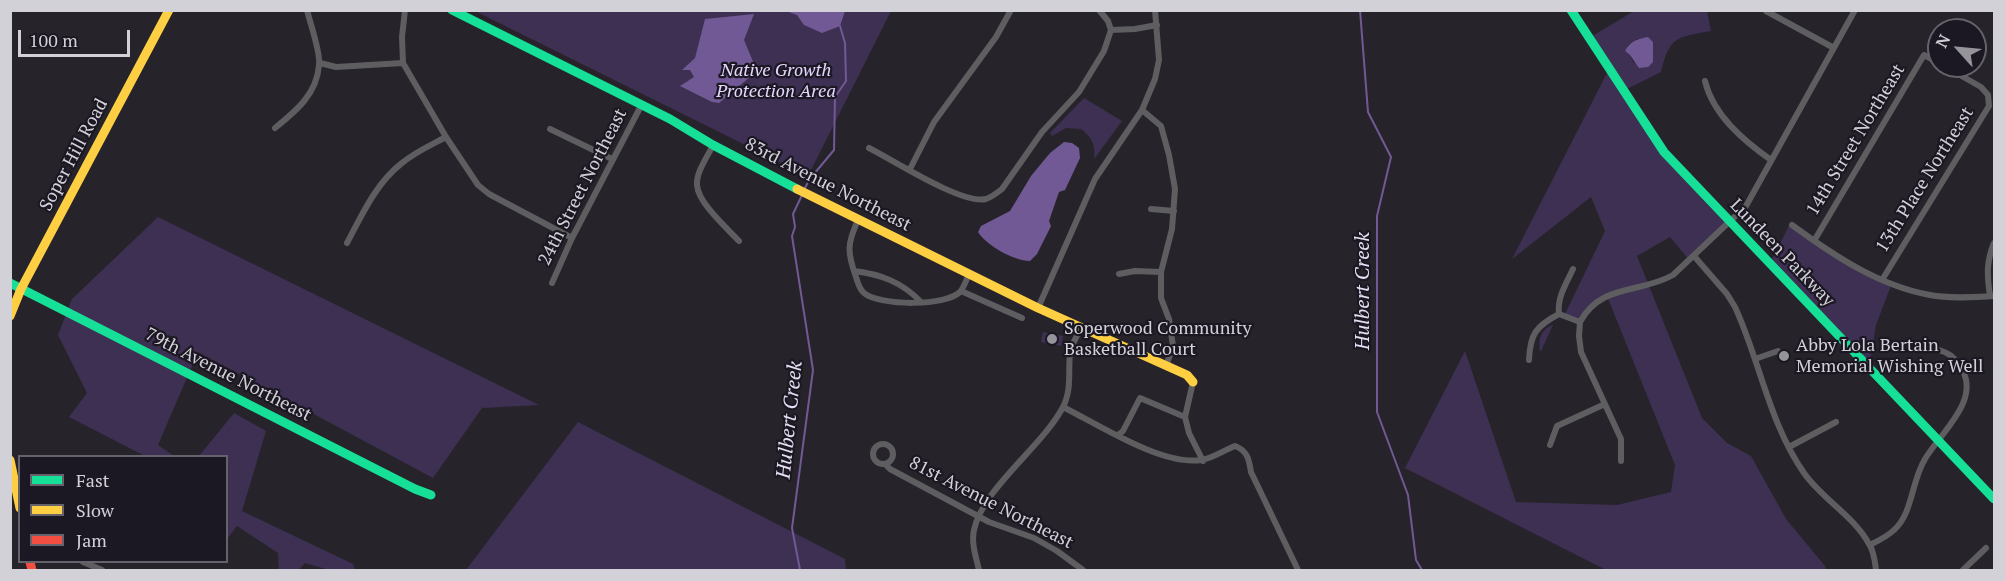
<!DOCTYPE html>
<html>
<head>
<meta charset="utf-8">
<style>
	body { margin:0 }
	#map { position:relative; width:2005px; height:581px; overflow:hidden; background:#26242a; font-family:"PT Serif",serif }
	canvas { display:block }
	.frame { position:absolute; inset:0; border:12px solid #d3d1d8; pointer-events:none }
	.legend { position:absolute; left:18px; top:455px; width:210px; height:108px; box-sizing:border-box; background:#1c1823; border:2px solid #65626b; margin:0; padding:8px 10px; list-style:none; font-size:18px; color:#d3d1d8 }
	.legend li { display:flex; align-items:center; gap:12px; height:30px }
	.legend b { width:30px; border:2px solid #65626b }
	.north { position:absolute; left:1927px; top:18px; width:60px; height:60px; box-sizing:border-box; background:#1c1823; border:2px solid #65626b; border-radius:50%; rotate:297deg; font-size:16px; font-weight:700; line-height:24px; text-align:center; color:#d3d1d8 }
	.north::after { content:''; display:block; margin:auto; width:21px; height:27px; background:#96949b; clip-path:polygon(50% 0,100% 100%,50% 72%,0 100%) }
	.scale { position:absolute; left:18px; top:30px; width:112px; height:27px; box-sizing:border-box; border:3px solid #d3d1d8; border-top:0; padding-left:8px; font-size:18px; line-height:21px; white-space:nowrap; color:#d3d1d8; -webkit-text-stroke:4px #1c1823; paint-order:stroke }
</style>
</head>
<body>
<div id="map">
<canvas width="2005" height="581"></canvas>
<div class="frame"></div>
<ul class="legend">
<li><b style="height:8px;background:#16e098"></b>Fast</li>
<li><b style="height:8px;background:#ffcf43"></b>Slow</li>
<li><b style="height:8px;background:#f24e42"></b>Jam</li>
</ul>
<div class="north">N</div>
<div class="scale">100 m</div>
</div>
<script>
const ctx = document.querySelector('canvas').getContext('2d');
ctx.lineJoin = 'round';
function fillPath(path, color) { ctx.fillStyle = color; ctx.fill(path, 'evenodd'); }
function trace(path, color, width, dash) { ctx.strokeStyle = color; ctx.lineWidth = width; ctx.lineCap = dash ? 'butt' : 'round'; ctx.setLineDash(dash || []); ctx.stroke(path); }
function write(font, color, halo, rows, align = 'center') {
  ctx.font = font + ' "PT Serif",serif'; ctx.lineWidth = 4.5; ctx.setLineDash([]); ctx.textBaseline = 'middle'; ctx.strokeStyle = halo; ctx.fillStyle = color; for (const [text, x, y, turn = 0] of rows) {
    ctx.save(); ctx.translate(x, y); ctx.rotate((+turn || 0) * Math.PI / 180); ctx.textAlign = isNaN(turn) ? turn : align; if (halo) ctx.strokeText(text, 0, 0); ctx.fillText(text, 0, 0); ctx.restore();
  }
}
fillPath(new Path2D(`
	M475 11H891L808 176Z
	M1634 11H1707L1711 31C1678 37 1669 36 1661 72L1623 91 1647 130 1730 222 1689 260 1670 237 1637 256 1702 418 1727 443 1751 456 1786 519 1825 566 1826 570H1606L1405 468 1465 351 1516 502 1617 505 1671 492 1675 465 1607 296 1580 322 1564 316 1605 231 1591 197 1512 259 1609 69 1589 38ZM1637 39 1653 42V52L1634 63 1630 55 1625 51 1628 45Z
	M1084 98 1122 121 1094 159C1096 145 1092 138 1081 129L1066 128 1052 136 1050 133Z
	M158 217 539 405 482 408 433 478 198 352 158 445 174 456H145L69 417 87 393 58 335 72 299Z
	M1791 222C1823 249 1854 267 1892 283L1876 325 1869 368 1770 263Z
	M1553 325 1541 351H1540C1538 339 1541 329 1553 325Z
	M1043 332 1063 336 1061 346 1041 342Z
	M234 413 266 431 242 511 353 564 355 570H329L305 563 299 570H279L278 553 237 526 227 539 226 456H199Z
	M578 422 845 559 846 570H466Z`), '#3d3053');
fillPath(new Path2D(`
	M786 11H845L840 26 822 33 804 25 797 15Z
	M754 14 744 40 757 71 719 103 712 102 680 86 694 77 690 70H682L695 58 705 19Z
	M1648 37 1653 42V62L1648 67 1639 68 1630 55 1625 51C1630 41 1637 39 1648 37Z
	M1064 142 1072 143 1079 148 1080 158 1065 190 1059 192 1049 221 1051 226 1037 254 1030 261C1014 261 986 245 978 232L981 226 1010 211 1031 176 1050 153Z`), '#715995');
trace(new Path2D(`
	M1360 10 1368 112 1391 157 1377 216V412L1408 495 1416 560 1422 570
	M805 188 809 180 834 150 835 97 846 81 845 43 840 26
	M800 570 792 528 813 370 792 236 795 227 793 214 803 193`), '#715995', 2);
trace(new Path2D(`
	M405 10 402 37 403 63 446 137 478 185 489 194 572 238
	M1099 10 1108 21 1111 30 1135 29 1157 25
	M1766 11 1834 48
	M320 63 336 67 403 63
	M1705 81C1713 115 1744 141 1771 160
	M1142 110 1161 126 1169 155 1175 189 1172 229 1161 272V298L1169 319 1173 346 1166 366
	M275 128C296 111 317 94 319 65 321 53 310 23 307 10
	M550 129 612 159
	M713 145C708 156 696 172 697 185 698 203 727 228 739 241
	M869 148C893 160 962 205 986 199 992 197 997 193 1002 189L1042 132 1079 92 1104 51 1111 30
	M910 169 934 122 996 37 1011 10
	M1151 209 1174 211
	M858 220C847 244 847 252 856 277 858 283 859 289 864 293 879 306 947 307 961 291 964 286 967 279 969 274
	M1792 225C1833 255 1879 286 1930 295 1950 299 1974 297 1994 296
	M1814 241 1924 55 1939 63
	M347 243C362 215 376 183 402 163 415 152 431 145 446 137
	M1694 256 1727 294 1735 307C1760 361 1769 423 1804 473 1822 499 1854 516 1869 544 1874 551 1875 562 1876 570
	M854 271C880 274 902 282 921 302
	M1119 274 1135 271 1161 272
	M1882 280 1989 106 1988 95 1981 87 1944 66
	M552 283 572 238 642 104
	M961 291 1022 318
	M1990 296C1987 276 1986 262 1994 243
	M1038 308 1095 179 1142 110 1155 79 1159 60 1155 10
	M1559 314 1580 322 1579 336 1581 352 1621 439V461
	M1580 322C1601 283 1640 294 1673 275L1746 206 1855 10
	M1755 359 1778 351
	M1529 360C1530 334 1536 326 1559 314 1557 297 1566 284 1573 269
	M1193 382 1185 417 1189 433 1203 461
	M1063 407C1099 425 1162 466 1201 460 1212 459 1224 450 1235 446 1248 451 1249 460 1251 472L1298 570
	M1118 435 1123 431 1140 398 1185 417
	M873 454a10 10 0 1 1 20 0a10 10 0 1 1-20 0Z
	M1550 445 1557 426 1605 404
	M1789 447 1836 422
	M885 464 890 469 989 522 1034 538 1057 551 1083 570
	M1870 545C1878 541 1888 536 1894 530 1913 513 1911 482 1925 459 1941 432 1983 399 1960 366 1954 357 1949 353 1939 350
	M83 562 102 570
	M979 570C976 557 971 543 974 530 983 488 1042 447 1063 407 1072 390 1068 371 1070 353 1072 345 1077 335 1081 328
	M1963 570 1986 548`), '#5e5d60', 6);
trace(new Path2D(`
	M452 10 670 119 713 145 797 189
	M1571 10 1664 152 1994 499
	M10 283 415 489 431 495`), '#16e098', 9);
trace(new Path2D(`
	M797 189 1038 308 1187 375 1193 382
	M10 316 21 289 169 10
	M10 460 20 508`), '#ffcf43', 9);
trace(new Path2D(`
	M30 562 32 570`), '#f24e42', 9);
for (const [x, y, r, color] of [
	[1052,339,6,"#96949b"],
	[1784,356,6,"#96949b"]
]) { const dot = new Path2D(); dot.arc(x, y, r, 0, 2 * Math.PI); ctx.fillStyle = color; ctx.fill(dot); trace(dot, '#1c1823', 2); }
write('italic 18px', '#e5d8ff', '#1c1823', [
	["Native Growth",776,71],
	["Protection Area",776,92]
]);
write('18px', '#d3d1d8', '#1c1823', [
	["14th Street Northeast",1856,140,-59],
	["Soper Hill Road",74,155,-62],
	["13th Place Northeast",1925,180,-58],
	["83rd Avenue Northeast",828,185,27],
	["24th Street Northeast",583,187,-63],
	["Lundeen Parkway",1782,253,46],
	["79th Avenue Northeast",228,375,27],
	["81st Avenue Northeast",991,503,27]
]);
write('18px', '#d3d1d8', '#1c1823', [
	["Soperwood Community",1064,329],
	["Basketball Court",1064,350],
	["Abby Lola Bertain",1796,346],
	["Memorial Wishing Well",1796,367]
], 'left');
write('italic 20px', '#e6dff3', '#1c1823', [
	["Hulbert Creek",1363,291,-90],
	["Hulbert Creek",790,420,-84]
]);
</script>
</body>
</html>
